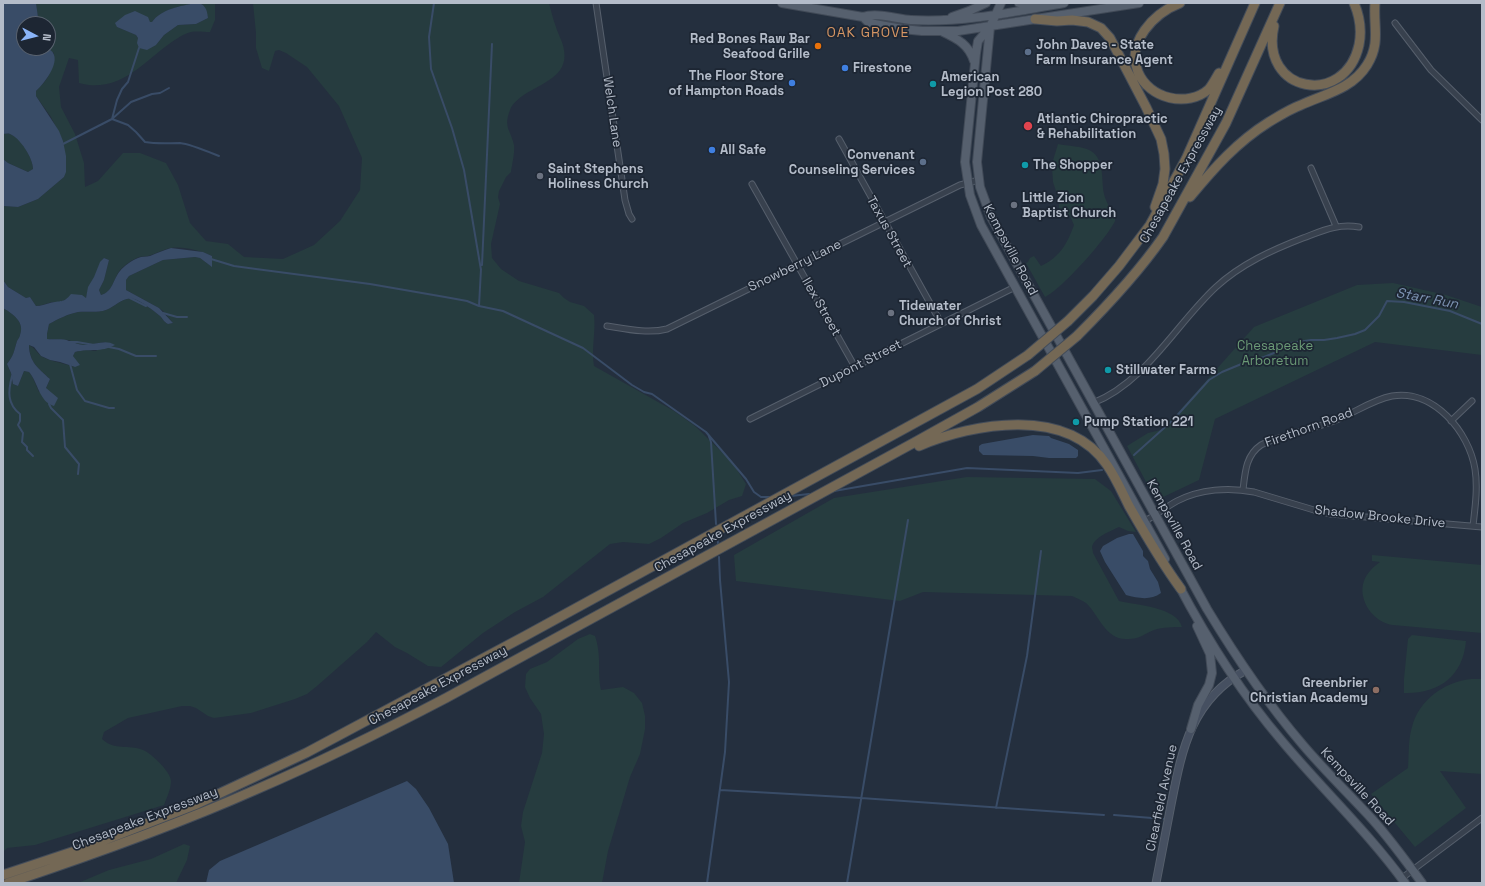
<!DOCTYPE html>
<html>
<head>
<meta charset="utf-8">
<style>
	body { margin:0 }
	#map { position:relative; width:1485px; height:886px; overflow:hidden; background:#242f3e; font-family:"Space Grotesk",sans-serif }
	canvas { display:block }
	.frame { position:absolute; inset:0; border:4px solid #b4bcc9; pointer-events:none }
	.north { position:absolute; left:16px; top:16px; width:40px; height:40px; box-sizing:border-box; background:#1d2633; border:1px solid #59626f; border-radius:50%; rotate:97deg; font-size:11px; font-weight:700; line-height:16px; text-align:center; color:#b4bcc9 }
	.north::after { content:''; display:block; margin:auto; width:14px; height:18px; background:#8ab4f8; clip-path:polygon(50% 0,100% 100%,50% 72%,0 100%) }
</style>
</head>
<body>
<div id="map">
<canvas width="1485" height="886"></canvas>
<div class="frame"></div>
<div class="north">N</div>
</div>
<script>
const ctx = document.querySelector('canvas').getContext('2d');
ctx.lineJoin = 'round';
function fillPath(path, color) { ctx.fillStyle = color; ctx.fill(path, 'evenodd'); }
function trace(path, color, width, dash) { ctx.strokeStyle = color; ctx.lineWidth = width; ctx.lineCap = dash ? 'butt' : 'round'; ctx.setLineDash(dash || []); ctx.stroke(path); }
function write(font, color, halo, rows, align = 'center') {
  ctx.font = font + ' "Space Grotesk",sans-serif'; ctx.lineWidth = 3.5; ctx.setLineDash([]); ctx.textBaseline = 'middle'; ctx.strokeStyle = halo; ctx.fillStyle = color; for (const [text, x, y, turn = 0] of rows) {
    ctx.save(); ctx.translate(x, y); ctx.rotate((+turn || 0) * Math.PI / 180); ctx.textAlign = isNaN(turn) ? turn : align; if (halo) ctx.strokeText(text, 0, 0); ctx.fillText(text, 0, 0); ctx.restore();
  }
}
fillPath(new Path2D(`
	M36 3H196C182 6 161 9 152 22H150L148 19 117 27 136 35 138 38 156 45 164 35 178 25 196 24 208 18 204 6 200 3H215V20L210 32C204 32 197 31 191 32 182 34 172 42 165 47 138 68 116 93 79 83L78 60 69 58 59 87 61 107 75 134 84 163 85 187 98 181 123 153H140L166 163 178 185 190 223 206 241 228 244 244 257 283 259 314 245 340 221 360 190 362 158 339 106 307 67 286 53 279 50 275 51 269 71 262 68 256 48V33L253 3H549C551 11 553 19 556 27 558 34 563 42 564 50 570 85 521 85 510 110 503 128 511 130 514 145 515 153 512 164 511 172L506 177 499 191 498 197 500 204 491 244 492 258 501 269 519 281 559 293 564 298 570 302 584 306 594 315C596 332 591 349 594 366L674 411 695 426 732 462 746 484 742 496 729 500 707 513 683 523 661 538 649 544 623 542 610 544 543 597 515 612 483 633 441 667 428 666 407 653 395 647 376 632 367 642 317 686 307 694 295 699 251 713 214 718 208 716 196 708 190 706H182L128 718 104 732 102 739C115 751 128 744 143 750 151 753 171 772 171 781 171 789 167 797 164 805L35 845 7 848 3 852V308C13 314 25 322 20 335 20 337 18 339 17 341 14 351 14 355 7 364L11 373 13 384 18 386 24 371 29 372 32 376 39 392 46 388 50 379C38 368 30 363 29 345 35 348 36 352 41 356 46 360 66 364 75 367L73 356 75 352 85 350 96 351 105 342 84 346 74 343 69 340 47 339V334L49 324C58 319 68 314 78 312 87 311 97 313 106 310 115 307 123 296 134 299 142 302 153 310 160 316 163 319 164 322 168 324L173 323 163 311 159 308 126 290V280L129 276 163 260 195 257 200 258 211 266 212 256C202 251 183 246 171 248 164 249 157 253 151 255 147 257 142 256 139 257 133 259 125 265 121 269 113 278 114 292 101 295L99 290 104 280 109 260 104 258C99 264 98 270 95 276 91 285 88 288 86 298H68L63 301 58 303 52 302 42 305 36 306 30 297 26 298 8 287 3 280V206L18 207 38 199 64 177 66 166 63 141 51 117 36 96V91C49 79 53 70 54 53L46 48H48V24H39Z
	M3 134C5 134 8 133 10 134 21 138 33 158 33 169L28 172 8 163 3 159Z
	M1058 144C1068 146 1082 146 1091 151 1105 160 1101 180 1104 194 1106 202 1111 210 1115 217V221C1107 238 1062 289 1045 297L1026 263 1028 262 1030 258 1034 256 1041 266C1060 257 1067 244 1074 225L1070 216 1059 210V200L1053 182 1052 168 1051 167Z
	M1393 283 1446 295 1482 307V355L1375 342 1215 419 1199 480 1159 499 1153 495 1127 446 1148 433 1161 430 1166 422 1174 417 1254 327 1357 285Z
	M967 477 1095 479 1111 491 1136 532 1128 531 1119 527C1111 531 1094 537 1092 547 1092 549 1093 551 1093 553L1119 601C1136 605 1177 607 1182 627 1173 627 1163 627 1154 630 1144 634 1140 639 1128 639 1106 641 1099 615 1086 603 1082 600 1076 598 1072 596L923 592 900 601 736 581 734 555 834 498Z
	M1372 555 1482 565V633L1393 625C1374 623 1357 600 1364 581 1367 573 1373 567 1380 562L1372 561Z
	M590 634 595 636C602 657 597 671 601 690L623 687 634 693 642 703 645 716V729L640 754 630 777 608 851 602 883H519L525 842 521 826 523 812 542 753 544 734 541 714 530 698 525 687 526 674 530 669 547 662 578 639Z
	M1412 635 1466 641C1463 677 1438 694 1404 693V679L1408 639Z
	M1471 679H1482V774L1440 771 1466 808 1415 847 1371 794 1408 768C1409 755 1408 740 1412 727 1419 700 1444 682 1471 679Z
	M184 844 190 846 187 860 176 883H78L109 870 151 859Z`), '#263c3f');
fillPath(new Path2D(`
	M3 3H36L39 24H24V48C30 48 41 46 47 48 66 56 45 83 36 91V96L59 131 63 141 66 156V172L64 177 38 199 18 207 3 206V159L8 163 28 172 33 169C33 158 20 138 10 134 8 133 5 134 3 134Z
	M195 3C205 3 207 9 208 18L196 24 178 25 164 35 156 45 147 50 139 48 137 43 138 38 136 35 117 27 115 23 125 15 135 11 148 17 150 22H152C161 9 181 6 195 3Z
	M171 248 203 252 212 256V267L200 258 195 257 163 260 129 276 126 280V290L159 308 173 323 168 324C164 322 163 319 160 316 153 310 142 302 134 299 123 296 115 307 106 310 97 313 87 311 78 312 68 314 58 319 49 324L47 334V339C54 340 63 338 69 341 74 342 79 345 84 345 96 345 105 339 115 345 100 353 91 348 75 352L73 356 80 365 75 367 60 362 50 360 41 356 34 347 29 345C29 362 39 369 50 379L46 388 58 398 54 406C39 402 38 382 29 372L24 371 18 386 13 384 11 373 7 364C14 355 14 351 17 341 18 339 20 337 20 335 25 322 13 314 3 308V280L8 287 26 298 30 297 36 306C41 306 45 304 50 303 60 300 63 304 71 294L82 295 86 298 88 287 94 277 100 262 104 258 109 260 104 280 99 290 101 295C113 292 113 279 120 271 124 266 132 260 138 258 142 256 146 257 150 256 157 253 164 250 171 248Z
	M1033 435 1049 436 1051 438 1069 444 1078 450V456L1076 458H1049L1033 456 983 455 979 451V446L982 444Z
	M1129 534H1133L1143 551V556L1148 561 1150 569 1158 582 1161 593C1150 601 1138 598 1126 595L1105 562 1100 551 1103 546 1117 538Z
	M407 781 416 789 429 808 448 844 454 883H206L209 870 220 861Z`), '#394c67');
trace(new Path2D(`
	M434 3 429 37 431 69 452 128 464 170 481 270
	M112 119 128 125 136 132 145 142C157 144 167 143 180 143 190 144 209 152 219 156
	M112 119 117 100 122 89 128 82 139 48
	M63 144 112 119 131 102 152 94 160 93 169 88
	M211 259 234 266 256 269 370 284 445 297 467 301 479 306 503 311 583 348 632 385 644 392 652 394 706 432 746 479 754 492 761 497H770
	M482 265 492 44
	M130 298 146 306
	M479 306 481 269
	M163 313 177 317H187
	M69 342H77L94 345
	M109 347 119 349 136 356H156
	M70 364 77 390 85 401 109 408H114
	M12 376C8 391 7 404 20 414V421L18 425 23 433 22 442 27 447V450L33 456
	M49 404 51 408 63 420 65 447 79 464 78 474
	M708 434 711 442 716 524
	M1134 455 1173 420 1209 380 1222 372 1251 360 1264 357 1279 351 1291 343 1311 340H1324L1337 338 1355 334 1365 330 1379 316 1387 301 1404 302 1450 311 1482 324
	M834 491 967 468 1078 473 1102 470
	M791 496 809 494
	M717 537 718 543
	M720 790 861 798 1104 815
	M996 808 1027 656 1041 551
	M1114 815 1165 819
	M707 883 725 752 729 682 720 580 719 557
	M847 883 908 520`), '#394c67', 2);
const street = new Path2D(`
	M596 3 625 200 629 214 632 219
	M1395 23 1431 70 1482 120
	M839 139 941 323
	M1311 168 1336 226
	M752 184 855 367
	M607 326C626 329 648 334 667 329L960 185 979 180
	M1093 403C1146 382 1176 324 1216 287 1241 264 1272 250 1303 238 1322 231 1338 223 1359 227
	M750 419 1015 287
	M1451 421 1472 401
	M1243 490C1245 472 1246 455 1261 445 1284 434 1310 430 1334 421 1353 414 1371 400 1392 396 1434 389 1469 432 1475 469 1478 488 1475 508 1473 526
	M1145 521C1156 515 1166 507 1177 501 1200 489 1229 487 1254 492L1314 510 1331 514 1482 527
	M1402 878 1482 818`);
const secondary = new Path2D(`
	M1156 883C1161 857 1166 831 1171 805 1182 749 1191 700 1246 670`);
const primary = new Path2D(`
	M782 3 863 17C876 12 897 19 911 20 963 23 1013 12 1064 3
	M1001 3 990 27 978 41 976 53 965 162 970 195 981 225 1165 559
	M1019 3 1033 7
	M863 17 869 23 902 29 922 31H958L1139 3
	M952 17 969 11 986 3
	M990 27 977 162 980 187 991 217 1207 609C1236 657 1267 703 1303 745 1325 771 1349 794 1372 819 1390 839 1406 861 1422 883
	M943 32C958 39 969 45 974 61
	M1178 584C1207 639 1241 693 1282 741 1322 789 1368 832 1405 883
	M1191 729 1198 705 1209 685 1212 673 1210 654 1197 626`);
const highway = new Path2D(`
	M1180 3C1154 13 1126 42 1138 72 1149 99 1188 108 1209 89 1213 84 1216 78 1219 73
	M1035 19 1057 21 1072 20 1088 22 1101 28 1110 38 1146 107 1161 139 1164 154 1165 169 1163 184 1155 207
	M1274 26C1259 93 1345 108 1359 45 1362 30 1360 17 1354 3
	M1190 197C1214 168 1237 142 1269 122 1279 116 1290 109 1301 105 1325 94 1352 89 1367 65 1381 43 1373 26 1375 3
	M1068 321 1093 296 1119 266 1150 225 1186 159 1255 3
	M1077 336C1108 305 1138 273 1163 237L1226 123 1280 3
	M919 446C974 423 1067 406 1107 465 1116 478 1122 492 1129 506 1145 534 1161 562 1181 589
	M3 875 84 848 197 804 306 753 525 636 977 389 1028 355
	M8 883C92 855 174 826 255 790 320 762 383 731 446 698L917 441 978 407 1035 371`);
trace(street, '#565f6c', 7);
trace(secondary, '#565f6c', 9);
trace(primary, '#414a57', 10);
trace(highway, '#434c59', 11);
trace(street, '#38414e', 5);
trace(secondary, '#465061', 7);
trace(primary, '#56606e', 8);
trace(highway, '#746855', 9);
const highwayBridge = new Path2D(`
	M1028 355 1068 321
	M1035 371 1077 336`);
trace(highwayBridge, '#434c59', 11, []);
trace(highwayBridge, '#746855', 9);
for (const [x, y, r, color] of [
	[818,46,4,"#e8710a"],
	[1028,52,4,"#5c6f8a"],
	[845,68,4,"#3f7fe0"],
	[792,83,4,"#3f7fe0"],
	[933,84,4,"#0f9aa8"],
	[1028,126,5,"#e0444e"],
	[712,150,4,"#3f7fe0"],
	[923,162,4,"#5c6f8a"],
	[1025,165,4,"#0f9aa8"],
	[540,176,4,"#6b7280"],
	[1014,205,4,"#6b7280"],
	[891,313,4,"#6b7280"],
	[1108,370,4,"#0f9aa8"],
	[1076,422,4,"#0f9aa8"],
	[1376,690,4,"#8d6e63"]
]) { const dot = new Path2D(); dot.arc(x, y, r, 0, 2 * Math.PI); ctx.fillStyle = color; ctx.fill(dot); trace(dot, '#1d2633', 1.5); }
write('bold 13px', '#b4bcc9', '#1d2633', [
	["Red Bones Raw Bar",810,39,"right"],
	["Seafood Grille",810,54,"right"],
	["John Daves - State",1036,45],
	["Farm Insurance Agent",1036,60],
	["Firestone",853,68],
	["The Floor Store",784,76,"right"],
	["of Hampton Roads",784,91,"right"],
	["American",941,77],
	["Legion Post 280",941,92],
	["Atlantic Chiropractic",1037,119],
	["& Rehabilitation",1037,134],
	["All Safe",720,150],
	["Convenant",915,155,"right"],
	["Counseling Services",915,170,"right"],
	["The Shopper",1033,165],
	["Saint Stephens",548,169],
	["Holiness Church",548,184],
	["Little Zion",1022,198],
	["Baptist Church",1022,213],
	["Tidewater",899,306],
	["Church of Christ",899,321],
	["Stillwater Farms",1116,370],
	["Pump Station 221",1084,422],
	["Greenbrier",1368,683,"right"],
	["Christian Academy",1368,698,"right"]
], 'left');
write('13px', '#b4bcc9', '#1d2633', [
	["Welch Lane",612,112,82],
	["Chesapeake Expressway",1181,175,-61],
	["Taxus Street",889,232,61],
	["Kempsville Road",1010,250,62],
	["Snowberry Lane",795,266,-26],
	["Ilex Street",821,307,60],
	["Dupont Street",861,364,-27],
	["Firethorn Road",1309,428,-20],
	["Shadow Brooke Drive",1380,517,6],
	["Kempsville Road",1174,525,61],
	["Chesapeake Expressway",723,532,-29],
	["Chesapeake Expressway",438,686,-28],
	["Kempsville Road",1357,787,47],
	["Clearfield Avenue",1162,798,-78],
	["Chesapeake Expressway",145,819,-21]
]);
write('13px', '#6b9a76', '#1d2633', [
	["Chesapeake",1275,346],
	["Arboretum",1275,361]
]);
ctx.letterSpacing = '1px';
write('14px', '#d59563', '#1d2633', [
	["OAK GROVE",868,33]
]);
ctx.letterSpacing = '0px';
write('italic 14px', '#7c92b1', '#1d2633', [
	["Starr Run",1427,299,11]
]);
</script>
</body>
</html>
